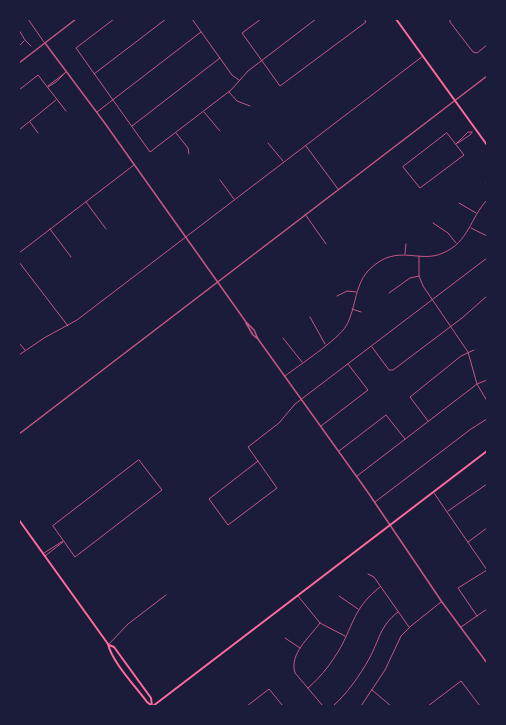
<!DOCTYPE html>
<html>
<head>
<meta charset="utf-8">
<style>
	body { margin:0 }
	#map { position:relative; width:506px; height:725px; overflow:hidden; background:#1b1b3a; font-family:Roboto,sans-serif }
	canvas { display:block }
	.frame { position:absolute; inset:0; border:20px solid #1b1b3a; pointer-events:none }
</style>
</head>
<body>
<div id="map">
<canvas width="506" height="725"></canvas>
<div class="frame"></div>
</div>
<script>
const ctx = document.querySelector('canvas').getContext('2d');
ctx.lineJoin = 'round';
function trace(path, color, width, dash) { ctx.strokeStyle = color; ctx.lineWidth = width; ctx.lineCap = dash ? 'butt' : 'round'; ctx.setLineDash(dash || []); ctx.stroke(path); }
trace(new Path2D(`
	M28 19 44 42
	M114 19 76 48 150 152 231 90 248 71 316 19
	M192 19 232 75 239 80
	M261 19 242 33 280 86 366 22 364 19
	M450 19V22L473 52 477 53 487 45
	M19 30 25 40 31 46
	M19 46 24 41
	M94 74 166 19
	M48 86 65 73
	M48 87 56 82 66 72
	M19 90 38 75 66 111
	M229 92 237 101 250 106
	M97 112 201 32
	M204 112 220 131
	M30 122 38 133
	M132 126 220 58
	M19 130 56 100
	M176 133 188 148 189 154
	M447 133 464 155 420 188 403 167Z
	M268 143 283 161
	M458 143 470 135 472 132
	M456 144 468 132H472
	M306 146 338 189
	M220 180 234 199
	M486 183 487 184
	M86 202 106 229
	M459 203 476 213
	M305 214 326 244
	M433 223 448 233 456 243
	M471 228 487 236
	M50 229 71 257
	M19 253 134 165
	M405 254 406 244
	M419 256V276L423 286 468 352 477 384 487 401
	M19 262 68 326
	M389 293 410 278 419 276
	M337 296 347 291 356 292
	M352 309 361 312
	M310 317 325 344
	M283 338 302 362
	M19 343 25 350
	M372 347 389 370H393L462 318 487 296
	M19 355 44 338 77 320 423 56
	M285 376C298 366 339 339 346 326 357 307 354 283 371 268 398 243 419 264 443 253 469 242 470 218 487 200
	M428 421 410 397 461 356 474 350
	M321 426 368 390 348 364
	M339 451 386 415 405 439
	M139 460 162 490 75 557 53 526Z
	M258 461 209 499 228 525 277 488 248 447 279 423 295 404 487 258
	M357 476 477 384 487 380
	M434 493 487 570
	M375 502 471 429 487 419
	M448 511 487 484
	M468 542 487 528
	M44 553 63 541
	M45 556 63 542
	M368 574 374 577 409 627
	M298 596 320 623 345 636
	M339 596 358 609
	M477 616 458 588 487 570
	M320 623C309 638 289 654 295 673L323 706
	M461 627 487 609
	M285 638 300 648
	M109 644 128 624 166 595
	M308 688C322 676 333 661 342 645 355 619 356 606 380 587
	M372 690 391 706
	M247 706 269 689 283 706
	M333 706C347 694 360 675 369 659 380 639 379 627 398 612
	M361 706 385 670 401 636 411 626 441 602
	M428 706 461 681 480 706`), '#c65784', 1);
trace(new Path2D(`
	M45 43 104 122 246 322 254 330 258 339 367 491 442 602 487 663
	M19 63 76 19
	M246 323 253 335 258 339
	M19 434 487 76`), '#c65784', 1.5);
trace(new Path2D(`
	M396 19 487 145
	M153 706 487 451`), '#ff6b9d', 2);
trace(new Path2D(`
	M19 520 108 644C112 662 136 687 147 702L152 706
	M109 645 114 647 151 698 152 706`), '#ff6b9d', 2);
</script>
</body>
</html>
